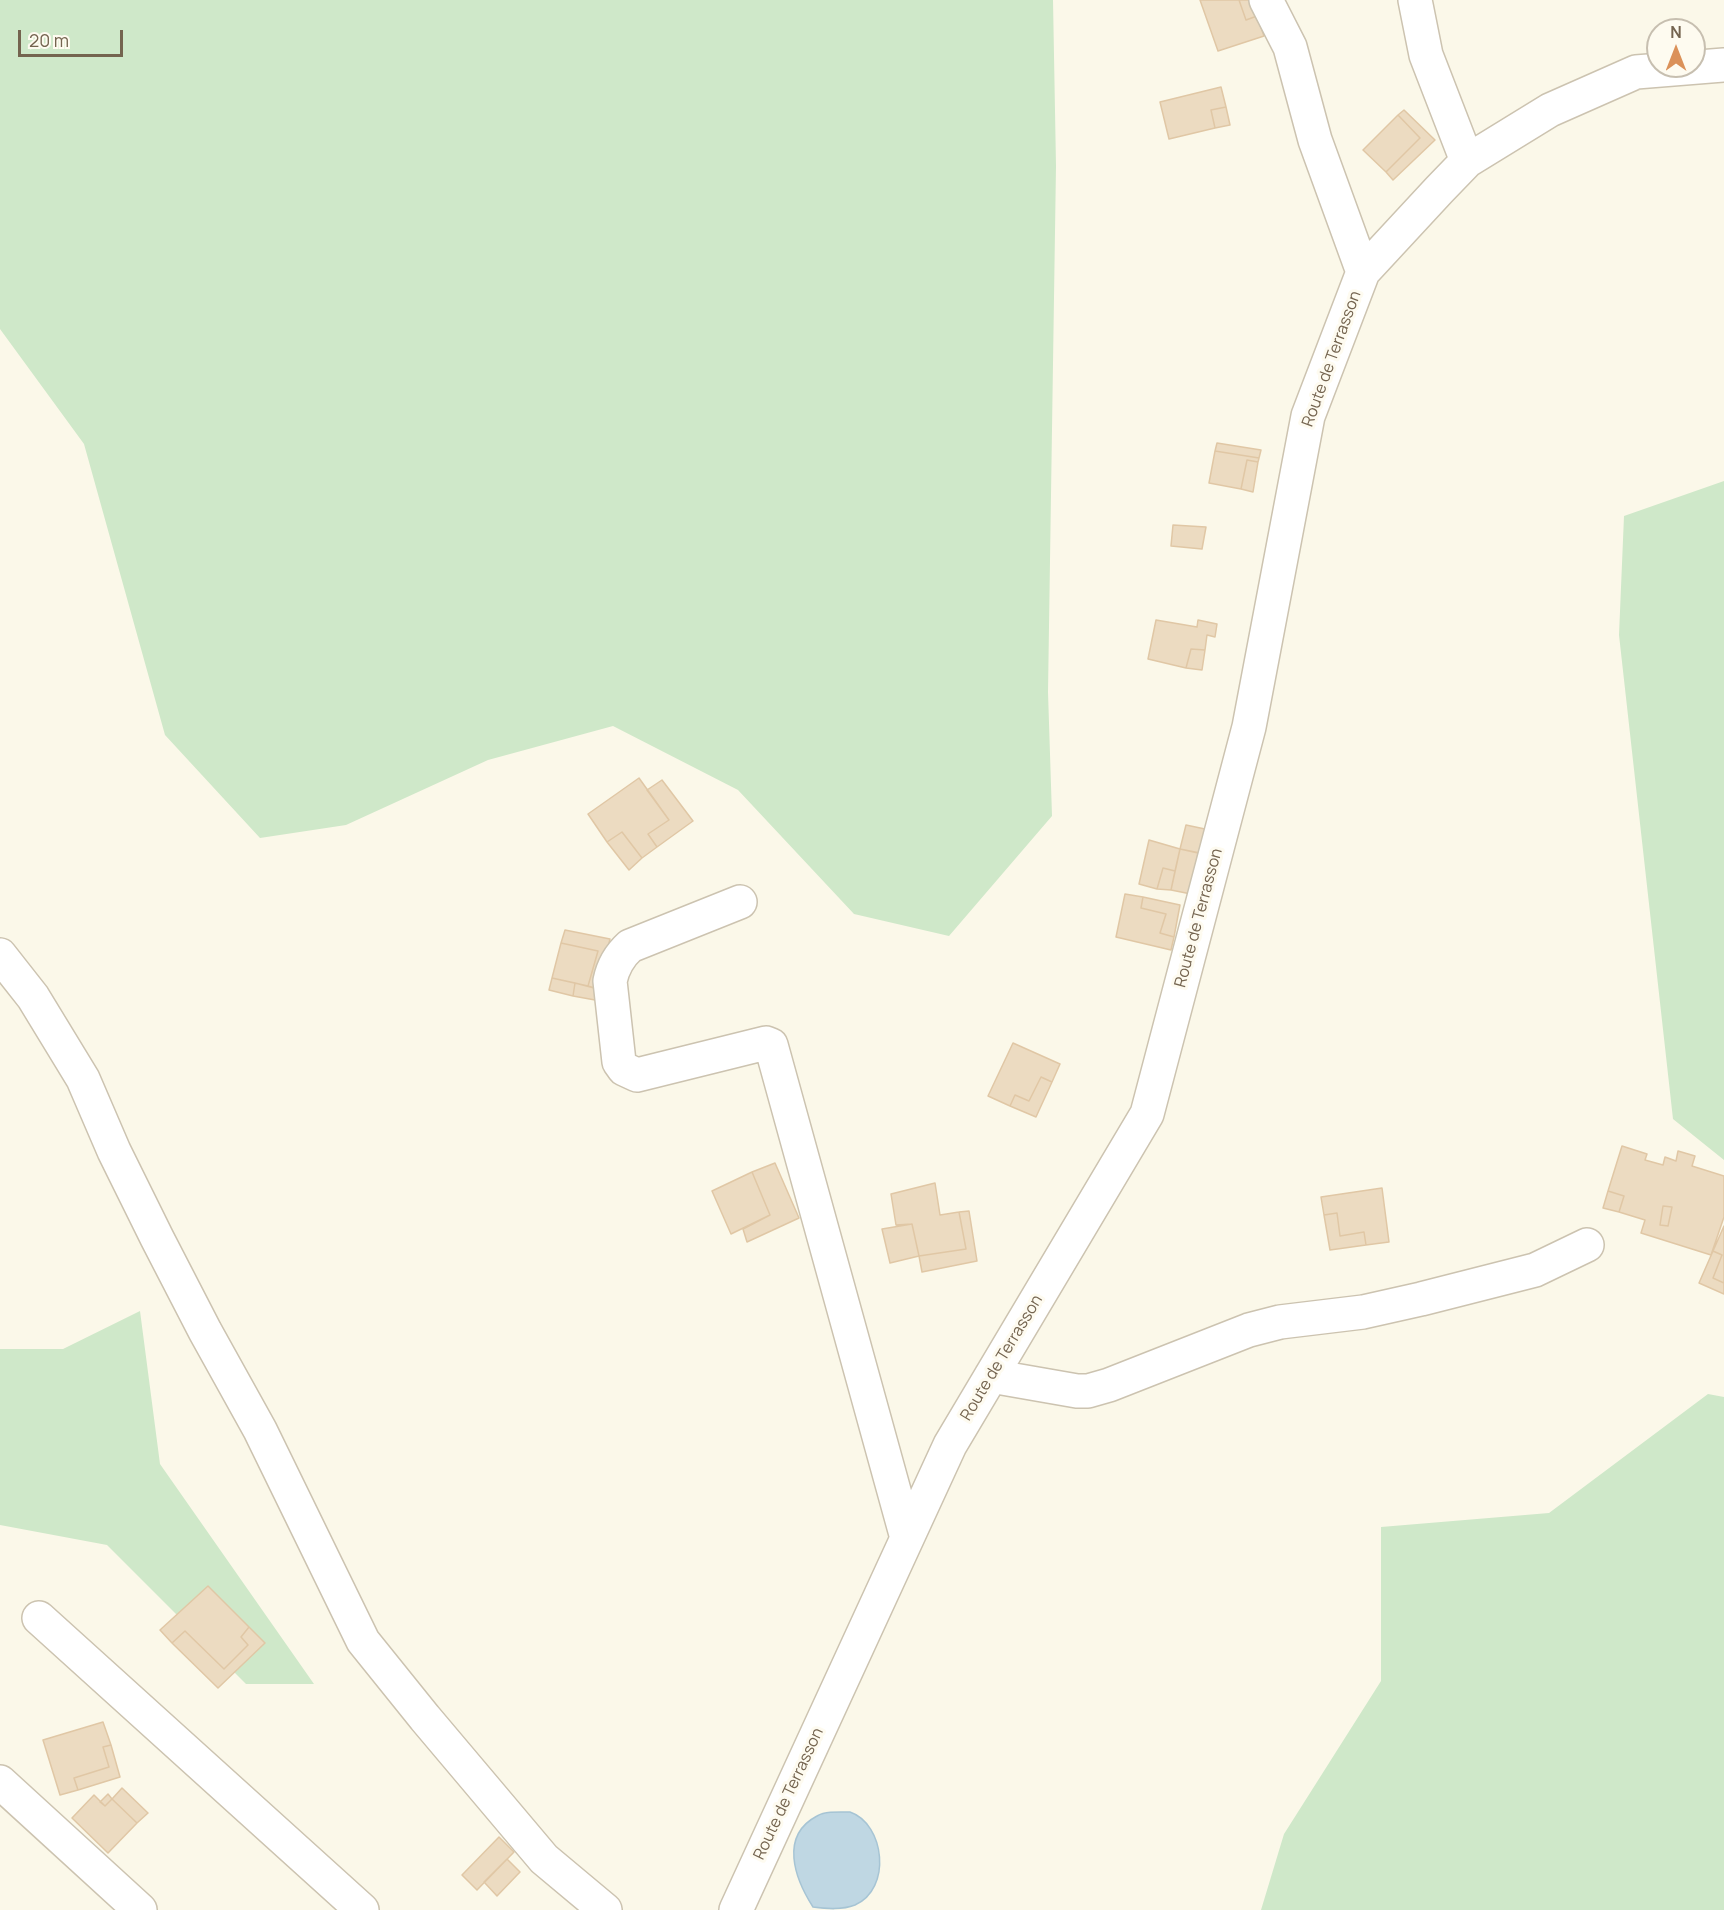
<!DOCTYPE html>
<html>
<head>
<meta charset="utf-8">
<style>
	body { margin:0 }
	#map { position:relative; width:1724px; height:1910px; overflow:hidden; background:#fbf8e9; font-family:Manrope,sans-serif }
	canvas { display:block }
	.north { position:absolute; left:1646px; top:18px; width:60px; height:60px; box-sizing:border-box; background:#fefbf0; border:2px solid #c7bfb0; border-radius:50%; rotate:0deg; font-size:16px; font-weight:700; line-height:24px; text-align:center; color:#74644f }
	.north::after { content:''; display:block; margin:auto; width:21px; height:27px; background:#db9159; clip-path:polygon(50% 0,100% 100%,50% 72%,0 100%) }
	.scale { position:absolute; left:18px; top:30px; width:105px; height:27px; box-sizing:border-box; border:3px solid #74644f; border-top:0; padding-left:8px; font-size:18px; line-height:21px; white-space:nowrap; color:#74644f; -webkit-text-stroke:4px #fefbf0; paint-order:stroke }
</style>
</head>
<body>
<div id="map">
<canvas width="1724" height="1910"></canvas>
<div class="north">N</div>
<div class="scale">20 m</div>
</div>
<script>
const ctx = document.querySelector('canvas').getContext('2d');
ctx.lineJoin = 'round';
function fillPath(path, color) { ctx.fillStyle = color; ctx.fill(path, 'evenodd'); }
function trace(path, color, width, dash) { ctx.strokeStyle = color; ctx.lineWidth = width; ctx.lineCap = dash ? 'butt' : 'round'; ctx.setLineDash(dash || []); ctx.stroke(path); }
function write(font, color, halo, rows, align = 'center') {
  ctx.font = font + ' Manrope,sans-serif'; ctx.lineWidth = 6; ctx.setLineDash([]); ctx.textBaseline = 'middle'; ctx.strokeStyle = halo; ctx.fillStyle = color; for (const [text, x, y, turn = 0] of rows) {
    ctx.save(); ctx.translate(x, y); ctx.rotate((+turn || 0) * Math.PI / 180); ctx.textAlign = isNaN(turn) ? turn : align; if (halo) ctx.strokeText(text, 0, 0); ctx.fillText(text, 0, 0); ctx.restore();
  }
}
fillPath(new Path2D(`
	M0 0H1053L1056 166 1048 692 1052 816 949 936 854 914 738 790 613 726 488 760 346 825 260 838 165 735 84 444 0 329Z
	M1724 481V1160L1673 1119 1619 635 1624 516Z
	M140 1311 160 1464 314 1684H246L107 1545 0 1525V1349H63Z
	M1708 1394 1724 1397V1910H1261L1284 1834 1381 1681V1527L1549 1513Z`), '#cfe8c9');
const water = new Path2D(`
	M850 1812C885 1824 892 1889 855 1905 842 1910 828 1909 813 1907 795 1879 779 1836 817 1816 826 1811 839 1812 850 1812Z`);
fillPath(water, '#bfd7e3');
trace(water, '#a6c4d4', 1.5);
const building = new Path2D(`
	M1200 0H1239L1246 20 1257 16 1264 36 1218 51Z
	M1239 0H1249L1257 16 1246 20Z
	M1221 87 1226 107 1211 110 1215 128 1169 139 1160 102Z
	M1226 107 1230 125 1215 128 1211 110Z
	M1404 110 1435 140 1393 180 1386 172 1420 138 1398 115Z
	M1398 115 1420 138 1386 172 1363 150Z
	M1217 443 1261 450 1259 458 1215 451Z
	M1215 451 1259 458 1258 462 1247 460 1241 489 1209 483Z
	M1247 460 1258 462 1253 492 1241 489Z
	M1173 525 1206 527 1202 549 1171 546Z
	M1156 620 1197 627 1198 620 1217 624 1215 637 1207 635 1205 650 1191 649 1186 668 1148 659Z
	M1191 649 1205 650 1202 670 1186 668Z
	M639 778 669 820 648 834 657 847 642 858 622 832 607 842 588 814Z
	M662 780 693 821 657 847 648 834 669 820 647 790Z
	M1186 825 1205 829 1200 853 1180 849Z
	M622 832 642 858 629 870 607 842Z
	M1149 840 1180 849 1175 871 1163 868 1157 889 1139 884Z
	M1180 849 1198 853 1191 894 1171 890Z
	M1163 868 1175 871 1171 890 1157 889Z
	M1125 894 1143 897 1141 908 1166 914 1160 933 1174 937 1171 950 1116 937Z
	M1143 897 1180 905 1174 937 1160 933 1166 914 1141 908Z
	M565 930 610 939 598 989 588 986 598 951 561 943Z
	M561 943 598 951 588 986 552 978Z
	M552 978 575 983 573 996 549 990Z
	M575 983 598 989 595 1000 573 996Z
	M1013 1043 1060 1064 1052 1082 1041 1077 1029 1101 1015 1095 1010 1106 988 1096Z
	M1041 1077 1052 1082 1036 1117 1010 1106 1015 1095 1029 1101Z
	M1622 1146 1647 1154 1645 1160 1663 1165 1665 1157 1676 1161 1678 1151 1695 1156 1692 1166 1724 1176V1217L1711 1255 1641 1233 1645 1220 1619 1212 1624 1196 1608 1191ZM1663 1206 1672 1207 1668 1226 1660 1225Z
	M775 1163 799 1218 747 1242 743 1229 770 1215 752 1172Z
	M752 1172 770 1215 731 1234 712 1191Z
	M935 1183 940 1215 959 1212 966 1249 919 1256 912 1224 896 1225 891 1194Z
	M1382 1188 1389 1242 1366 1245 1364 1232 1340 1236 1337 1213 1324 1215 1321 1197Z
	M1608 1191 1624 1196 1619 1212 1603 1208Z
	M1663 1206 1672 1207 1668 1226 1660 1225Z
	M969 1211 977 1261 922 1272 919 1256 966 1249 959 1212Z
	M1337 1213 1340 1236 1364 1232 1366 1245 1330 1250 1324 1215Z
	M912 1224 919 1256 890 1263 882 1229Z
	M1724 1226V1283L1713 1278 1722 1255 1713 1251Z
	M1713 1251 1722 1255 1713 1278 1724 1283V1294L1699 1283Z
	M208 1586 249 1627 241 1637 248 1645 224 1669 185 1631 172 1643 160 1630Z
	M249 1627 265 1643 218 1688 172 1643 185 1631 224 1669 248 1645 241 1637Z
	M103 1722 111 1745 103 1747 109 1767 74 1778 78 1790 60 1795 43 1740Z
	M111 1745 120 1777 78 1790 74 1778 109 1767 103 1747Z
	M122 1788 148 1813 137 1823 112 1799Z
	M108 1794 112 1799 105 1806 100 1802Z
	M94 1795 105 1806 112 1799 137 1823 108 1853 72 1818Z
	M499 1837 514 1852 477 1890 462 1875Z
	M507 1859 520 1872 497 1896 484 1882Z`);
fillPath(building, '#ecdbc1');
trace(building, '#e0c7a5', 1.5);
const minor = new Path2D(`
	M1266 0 1290 47 1315 140 1363 272
	M1415 0 1426 55 1467 161
	M740 902 630 946C619 956 613 966 610 981L619 1062 624 1069 637 1075 766 1043 771 1045 907 1538
	M0 955 33 997 83 1079 114 1151 157 1238 205 1331 260 1430 363 1641 425 1718 544 1859 605 1910
	M991 1376 1077 1391H1088L1109 1385 1249 1330 1280 1322 1363 1312 1421 1299 1535 1270 1587 1245
	M39 1618 362 1910
	M0 1782 140 1910
	M736 1910 950 1445 1147 1114 1249 727 1308 416 1363 272 1439 190 1467 161 1550 110 1636 72 1724 65`);
trace(minor, '#ccc3b0', 36);
trace(minor, '#fff', 33);
write('16px', '#74644f', '#fefbf0', [
	["Route de Terrasson",1332,359,-70],
	["Route de Terrasson",1199,918,-75],
	["Route de Terrasson",1002,1358,-59],
	["Route de Terrasson",789,1794,-65]
]);
</script>
</body>
</html>
